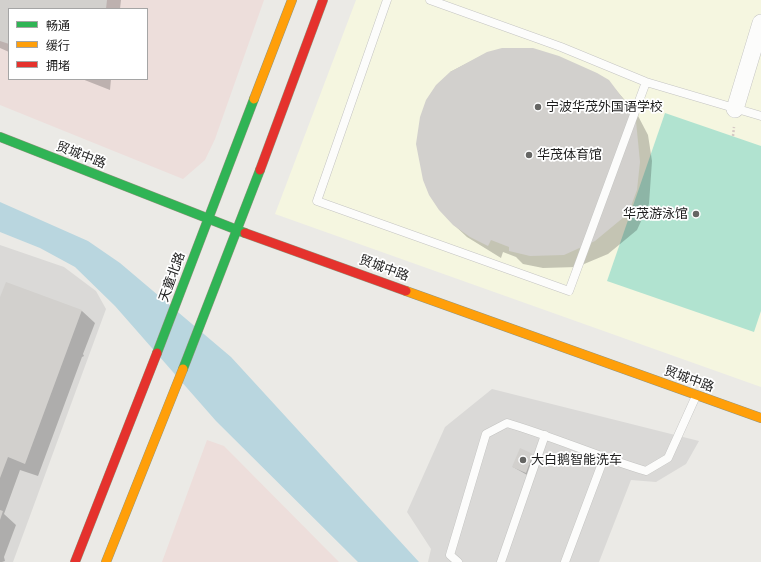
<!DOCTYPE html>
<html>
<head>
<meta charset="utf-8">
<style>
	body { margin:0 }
	#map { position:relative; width:761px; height:562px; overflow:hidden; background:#ebeae6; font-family:"Public Sans","Noto Sans SC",sans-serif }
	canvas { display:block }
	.legend { position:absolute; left:8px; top:8px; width:140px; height:72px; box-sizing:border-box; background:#fff; border:1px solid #a5a5a5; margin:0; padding:5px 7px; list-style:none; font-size:12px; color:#1d1d1d }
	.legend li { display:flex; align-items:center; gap:8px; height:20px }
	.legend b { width:20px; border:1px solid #a5a5a5 }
</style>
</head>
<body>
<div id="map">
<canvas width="761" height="562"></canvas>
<ul class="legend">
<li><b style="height:5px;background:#30b455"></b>畅通</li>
<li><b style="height:5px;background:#ff9f0a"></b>缓行</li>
<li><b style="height:5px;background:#e5322d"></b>拥堵</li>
</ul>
</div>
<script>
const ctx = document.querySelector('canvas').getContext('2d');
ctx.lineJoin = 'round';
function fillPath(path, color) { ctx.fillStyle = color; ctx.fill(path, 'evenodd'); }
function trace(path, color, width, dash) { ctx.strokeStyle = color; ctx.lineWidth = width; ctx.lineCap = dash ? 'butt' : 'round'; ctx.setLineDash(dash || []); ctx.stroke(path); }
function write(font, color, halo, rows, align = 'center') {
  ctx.font = font + ' "Public Sans","Noto Sans SC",sans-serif'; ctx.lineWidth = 3.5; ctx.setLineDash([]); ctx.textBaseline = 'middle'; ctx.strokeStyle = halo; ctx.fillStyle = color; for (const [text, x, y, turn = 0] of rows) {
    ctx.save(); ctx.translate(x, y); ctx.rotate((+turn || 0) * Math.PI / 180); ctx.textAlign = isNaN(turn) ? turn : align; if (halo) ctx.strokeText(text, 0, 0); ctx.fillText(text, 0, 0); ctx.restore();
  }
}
fillPath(new Path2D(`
	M0 245 64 267 96 291 106 309 13 562H0Z
	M492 389 699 441 686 464 656 482 631 480 599 562H428L431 549 407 512 445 427Z`), '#dad9d7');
fillPath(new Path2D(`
	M0 0H264L215 139 205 160 183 179 0 105ZM9 9H147V79H9Z
	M207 440 224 446 339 562H162Z`), '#eddedb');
fillPath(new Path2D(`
	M356 0H761V387L275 214Z`), '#f5f6e0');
fillPath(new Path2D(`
	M665 113 761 146V311L754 332 607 281Z`), '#b1e3d0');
fillPath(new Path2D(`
	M0 202 88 241 120 263 231 357 419 562H358L216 421 115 306 75 267 40 248 0 232Z`), '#b9d6df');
fillPath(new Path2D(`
	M0 0H121L120 9H9V52L0 48Z
	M487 53 608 81 637 114 648 135 652 161 649 204 637 230 608 254 577 267 543 268 523 264 516 257 503 252 501 258 467 237 453 224 450 72Z
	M82 79H111L110 90Z
	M0 300 82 311 95 323 83 354 84 356 82 357 38 476 20 470 4 514 16 525 4 557 5 561 2 562H0Z
	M533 455 536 458 529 476 513 467Z`), '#0003');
fillPath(new Path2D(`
	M0 0H107L106 9H9V44L0 41Z
	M502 48H533L559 56 597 73 609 80 624 100 636 121 640 162 637 190 631 206 624 217 595 241 564 255 530 256 509 251V247L491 240 488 246 470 237 453 225 439 210 429 195 423 180 416 144 420 117 426 100 436 85 450 72 487 52Z
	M6 282 82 310 25 464 8 457 0 478V297Z
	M520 448 533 454 526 473 512 467Z
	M0 510 3 511 0 520Z`), '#d2d0cd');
const lane = new Path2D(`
	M387 0 317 201 569 291 646 82
	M430 0 561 47 646 82 761 116
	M458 562 450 555 486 434 507 423C554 437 599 457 646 471L668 458 696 396
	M501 562 545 435
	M565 562 604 458`);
const street = new Path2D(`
	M735 109 761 23`);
const fast = new Path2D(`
	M0 137 245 233
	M157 353 254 99
	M183 369 260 170`);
const slow = new Path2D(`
	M254 99 292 0
	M406 291 761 418
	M106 562 183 369`);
const jam = new Path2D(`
	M260 170 323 0
	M245 233 406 291
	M75 562 157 353`);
trace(lane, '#c4c4c2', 9);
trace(street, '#c4c4c2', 18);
trace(fast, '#92957e', 10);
trace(slow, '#92957e', 10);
trace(jam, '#92957e', 10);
trace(new Path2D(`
	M733 136 734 127`), '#d6c9c5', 2.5, [2, 2]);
trace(lane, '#fcfcfb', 8);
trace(street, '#fcfcfb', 17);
trace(fast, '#30b455', 9);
trace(slow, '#ff9f0a', 9);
trace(jam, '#e5322d', 9);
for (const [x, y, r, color] of [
	[538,107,4,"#656563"],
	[529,155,4,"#656563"],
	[696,214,4,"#656563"],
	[523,460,4,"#656563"]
]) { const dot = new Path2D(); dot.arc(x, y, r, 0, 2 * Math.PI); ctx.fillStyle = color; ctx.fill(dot); trace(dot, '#fff', 1.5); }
write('13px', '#1d1d1d', '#fff', [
	["宁波华茂外国语学校",546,107],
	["华茂体育馆",537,155],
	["华茂游泳馆",688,214,"right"],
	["大白鹅智能洗车",531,460]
], 'left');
write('13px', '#1d1d1d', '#fff', [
	["贸城中路",81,155,21],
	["贸城中路",384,268,20],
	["天童北路",172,277,-70],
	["贸城中路",689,379,20]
]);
</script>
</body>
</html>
